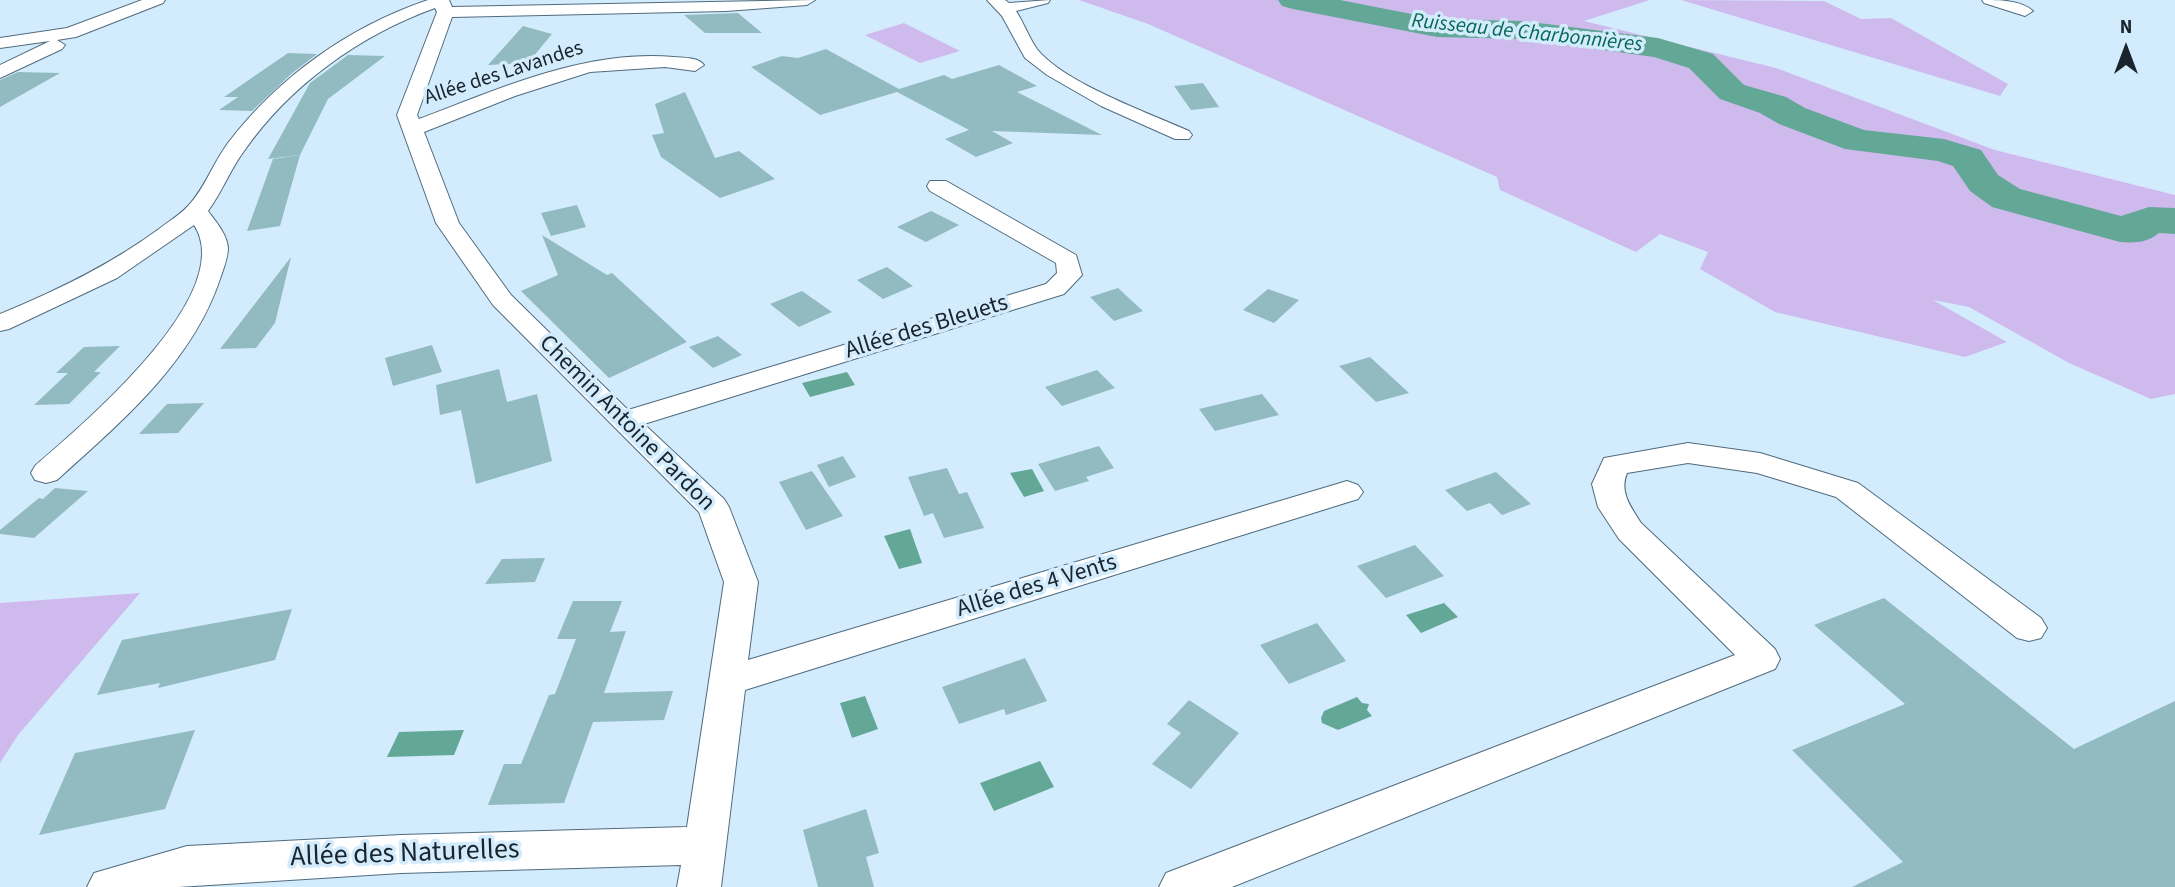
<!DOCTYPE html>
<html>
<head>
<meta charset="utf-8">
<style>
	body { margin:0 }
	#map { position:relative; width:2175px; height:887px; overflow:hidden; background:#d3ecfd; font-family:"Source Sans 3",sans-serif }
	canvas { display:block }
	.north { position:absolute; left:2091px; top:14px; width:70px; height:70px; -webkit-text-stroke:5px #d3ecfd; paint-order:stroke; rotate:0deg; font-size:19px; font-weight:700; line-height:28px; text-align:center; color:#19242c }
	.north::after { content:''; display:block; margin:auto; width:24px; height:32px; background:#19242c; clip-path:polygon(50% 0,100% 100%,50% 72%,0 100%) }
</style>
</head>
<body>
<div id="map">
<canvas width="2175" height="887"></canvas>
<div class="north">N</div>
</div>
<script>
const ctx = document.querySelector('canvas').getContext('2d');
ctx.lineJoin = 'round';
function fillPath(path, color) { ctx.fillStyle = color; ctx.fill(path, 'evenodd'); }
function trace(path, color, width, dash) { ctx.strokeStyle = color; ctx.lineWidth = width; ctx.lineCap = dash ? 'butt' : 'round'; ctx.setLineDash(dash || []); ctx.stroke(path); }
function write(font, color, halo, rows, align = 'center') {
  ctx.font = font + ' "Source Sans 3",sans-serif'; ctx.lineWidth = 7; ctx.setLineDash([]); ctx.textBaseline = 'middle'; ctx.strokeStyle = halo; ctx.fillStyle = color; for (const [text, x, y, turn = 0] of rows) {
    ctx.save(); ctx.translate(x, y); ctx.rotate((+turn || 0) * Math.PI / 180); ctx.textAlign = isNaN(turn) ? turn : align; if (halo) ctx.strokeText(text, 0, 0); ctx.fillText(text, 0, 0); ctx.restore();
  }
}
fillPath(new Path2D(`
	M1079 0H1650L1584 21 1776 68 1995 150 2175 195V394L2151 399 2069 363 1969 307 1933 300 2007 342 1965 357 1775 312 1700 269 1708 252 1660 234 1636 252 1500 190 1497 177 1148 24Z
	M1681 0 1824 1 1861 19 1891 18 2008 84 2000 96Z
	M904 23 960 51 920 63 865 35Z
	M140 593 18 735 0 763V603Z`), '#cfbaee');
fillPath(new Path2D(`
	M847 372 855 385 810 397 802 383Z
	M1032 469 1044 491 1024 497 1010 473Z
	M910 529 922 563 899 569 884 536Z
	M1444 603 1458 617 1421 633 1406 615Z
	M865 696 878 729 852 738 840 703Z
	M1357 697 1362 703 1369 704 1367 710 1372 716 1338 730 1322 723 1321 718 1324 711Z
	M464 730 454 755 387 757 399 732Z
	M1040 761 1054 787 994 811 980 783Z`), '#63a896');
fillPath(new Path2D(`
	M1278 0H1340L1437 19 1523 21 1658 38 1713 54 1744 85 1786 97 1805 108 1864 130 1944 139 1981 150 1998 175 2020 189 2121 216 2149 207 2175 208V234L2159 233C2147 243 2135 243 2120 242L1992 207 1970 191 1953 166 1938 161 1845 149 1779 124 1760 113 1720 99 1689 68 1654 57 1523 39 1437 37 1293 9 1282 6Z`), '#63a896');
fillPath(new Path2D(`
	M738 13 762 33H705L684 15Z
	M523 26 552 34 528 63 488 65Z
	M826 49 899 89 944 75 952 79 999 65 1037 86 1017 92 1102 135 992 131 1013 143 976 157 945 139 969 130 897 92 820 115 751 67 782 56 798 58Z
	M288 53 317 54 291 74 252 111 219 110 238 97H224Z
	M348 55 385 56 328 99 300 155 268 159 310 83Z
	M18 72 60 73 0 107V80Z
	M1203 83 1219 107 1191 110 1174 86Z
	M685 92 715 158 739 151 775 179 720 198 661 157 652 135 664 133 655 104Z
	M300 155 280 226 247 231 273 159Z
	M577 205 586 227 551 236 541 213Z
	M931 211 959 225 926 242 897 227Z
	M542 235 607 275 612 273 687 342 609 378 521 291 558 275Z
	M291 257 275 323 256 348 220 349Z
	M887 267 913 286 883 299 857 280Z
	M1118 288 1143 311 1114 321 1090 297Z
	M1268 289 1299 300 1274 323 1243 310Z
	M802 291 832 312 799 327 770 304Z
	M718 336 742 355 713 368 689 347Z
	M432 345 442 372 393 386 385 358Z
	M120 346 94 372H81H101L69 404 34 405 68 373H56L84 347Z
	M1370 357 1409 393 1376 402 1339 366Z
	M499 369 507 402 537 394 552 461 476 484 461 410 440 415 436 385Z
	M1097 370 1115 388 1062 406 1045 387Z
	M1262 394 1279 415 1215 431 1199 409Z
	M204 403 178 433 139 434 167 404Z
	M1099 446 1114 468 1086 477 1089 481 1055 491 1038 464Z
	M843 456 856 477 829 487 817 465Z
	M947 468 959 494 967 492 984 528 944 538 933 513 924 516 908 477Z
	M812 471 843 516 806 530 779 482Z
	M1496 472 1531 504 1502 515 1490 503 1467 511 1445 490Z
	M55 488 88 491 34 538 0 534V530L39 498 43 499Z
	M1415 545 1444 576 1386 598 1357 566Z
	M545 558 535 582 485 584 502 559Z
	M1884 598 2074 749 2175 701V887H1852L1903 862 1792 750 1905 704 1814 625Z
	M573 601H622L610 632 626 631 604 693 673 691 664 720 593 722 564 803 488 805 504 764H521L549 695 555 694 576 639H557Z
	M292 609 275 660 158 688 160 683 97 695 122 640Z
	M1317 623 1346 661 1289 684 1260 645Z
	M1025 658 1047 701 1006 715 1004 709 959 724 942 687Z
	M1189 700 1239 733 1191 789 1152 764 1181 733 1167 724Z
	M195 730 165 809 39 835 75 753Z
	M866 809 879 853 866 857 874 887H818L803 830Z`), '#92bbc1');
const minor = new Path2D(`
	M142 0H165L163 3 76 37 57 40 65 45 62 49 0 78V65L50 41 0 48V38L67 28Z
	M428 0H449L452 7 815 0 807 5 726 11 452 17 417 115 419 119C499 89 586 49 674 57 684 58 698 57 704 65L695 71 665 67 590 72 515 96 424 132 459 223 511 295 628 410 1046 284 1057 273 1056 263 930 191 927 186 930 181H946L1076 255 1082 275 1064 294 644 424 724 499 729 507 758 582 748 660 1347 481 1358 485 1363 492 1358 499 745 690 721 887H677L681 865 401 873 178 887H87L94 873 187 846 401 835 687 827 724 582 699 512 493 305 436 223 397 115 437 12 435 8C360 35 290 85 244 151 230 170 222 192 208 211 216 222 227 234 228 248 228 258 223 270 220 279 192 363 120 423 57 480L46 483 35 480 31 473 35 466C82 425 239 294 194 225L117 278 9 329 0 331V314C56 291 110 265 159 229 169 221 180 215 188 206 205 188 213 163 228 143 279 77 348 27 428 0Z
	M987 0H1005L1009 3 1050 0 1048 3 1016 11C1024 23 1029 38 1037 49 1064 83 1149 113 1189 131L1192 135 1189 139H1175L1101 106 1047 75 1025 58 1002 16Z
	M1982 0C1999 0 2021 0 2033 11L2025 16 1984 3Z
	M1688 443 1760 453 1858 483 2041 618 2047 628 2041 638 2029 641 2017 638 1836 497 1757 473 1688 463 1627 473C1619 492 1631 507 1641 523L1775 649 1780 659 1775 669 1232 887H1159L1166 873 1735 655 1619 539 1598 507 1592 484 1604 458Z`);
trace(minor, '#4f6b7e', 2);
fillPath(minor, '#fff');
write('italic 21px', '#066755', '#d3ecfd', [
	["Ruisseau de Charbonnières",1527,34,6]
]);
write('21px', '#19242c', '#d3ecfd', [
	["Allée des Lavandes",504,74,-18]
]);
write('24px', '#19242c', '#d3ecfd', [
	["Allée des Bleuets",927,328,-17],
	["Chemin Antoine Pardon",626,424,45],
	["Allée des 4 Vents",1037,587,-17]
]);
write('28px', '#19242c', '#d3ecfd', [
	["Allée des Naturelles",405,855,-2]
]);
</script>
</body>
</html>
